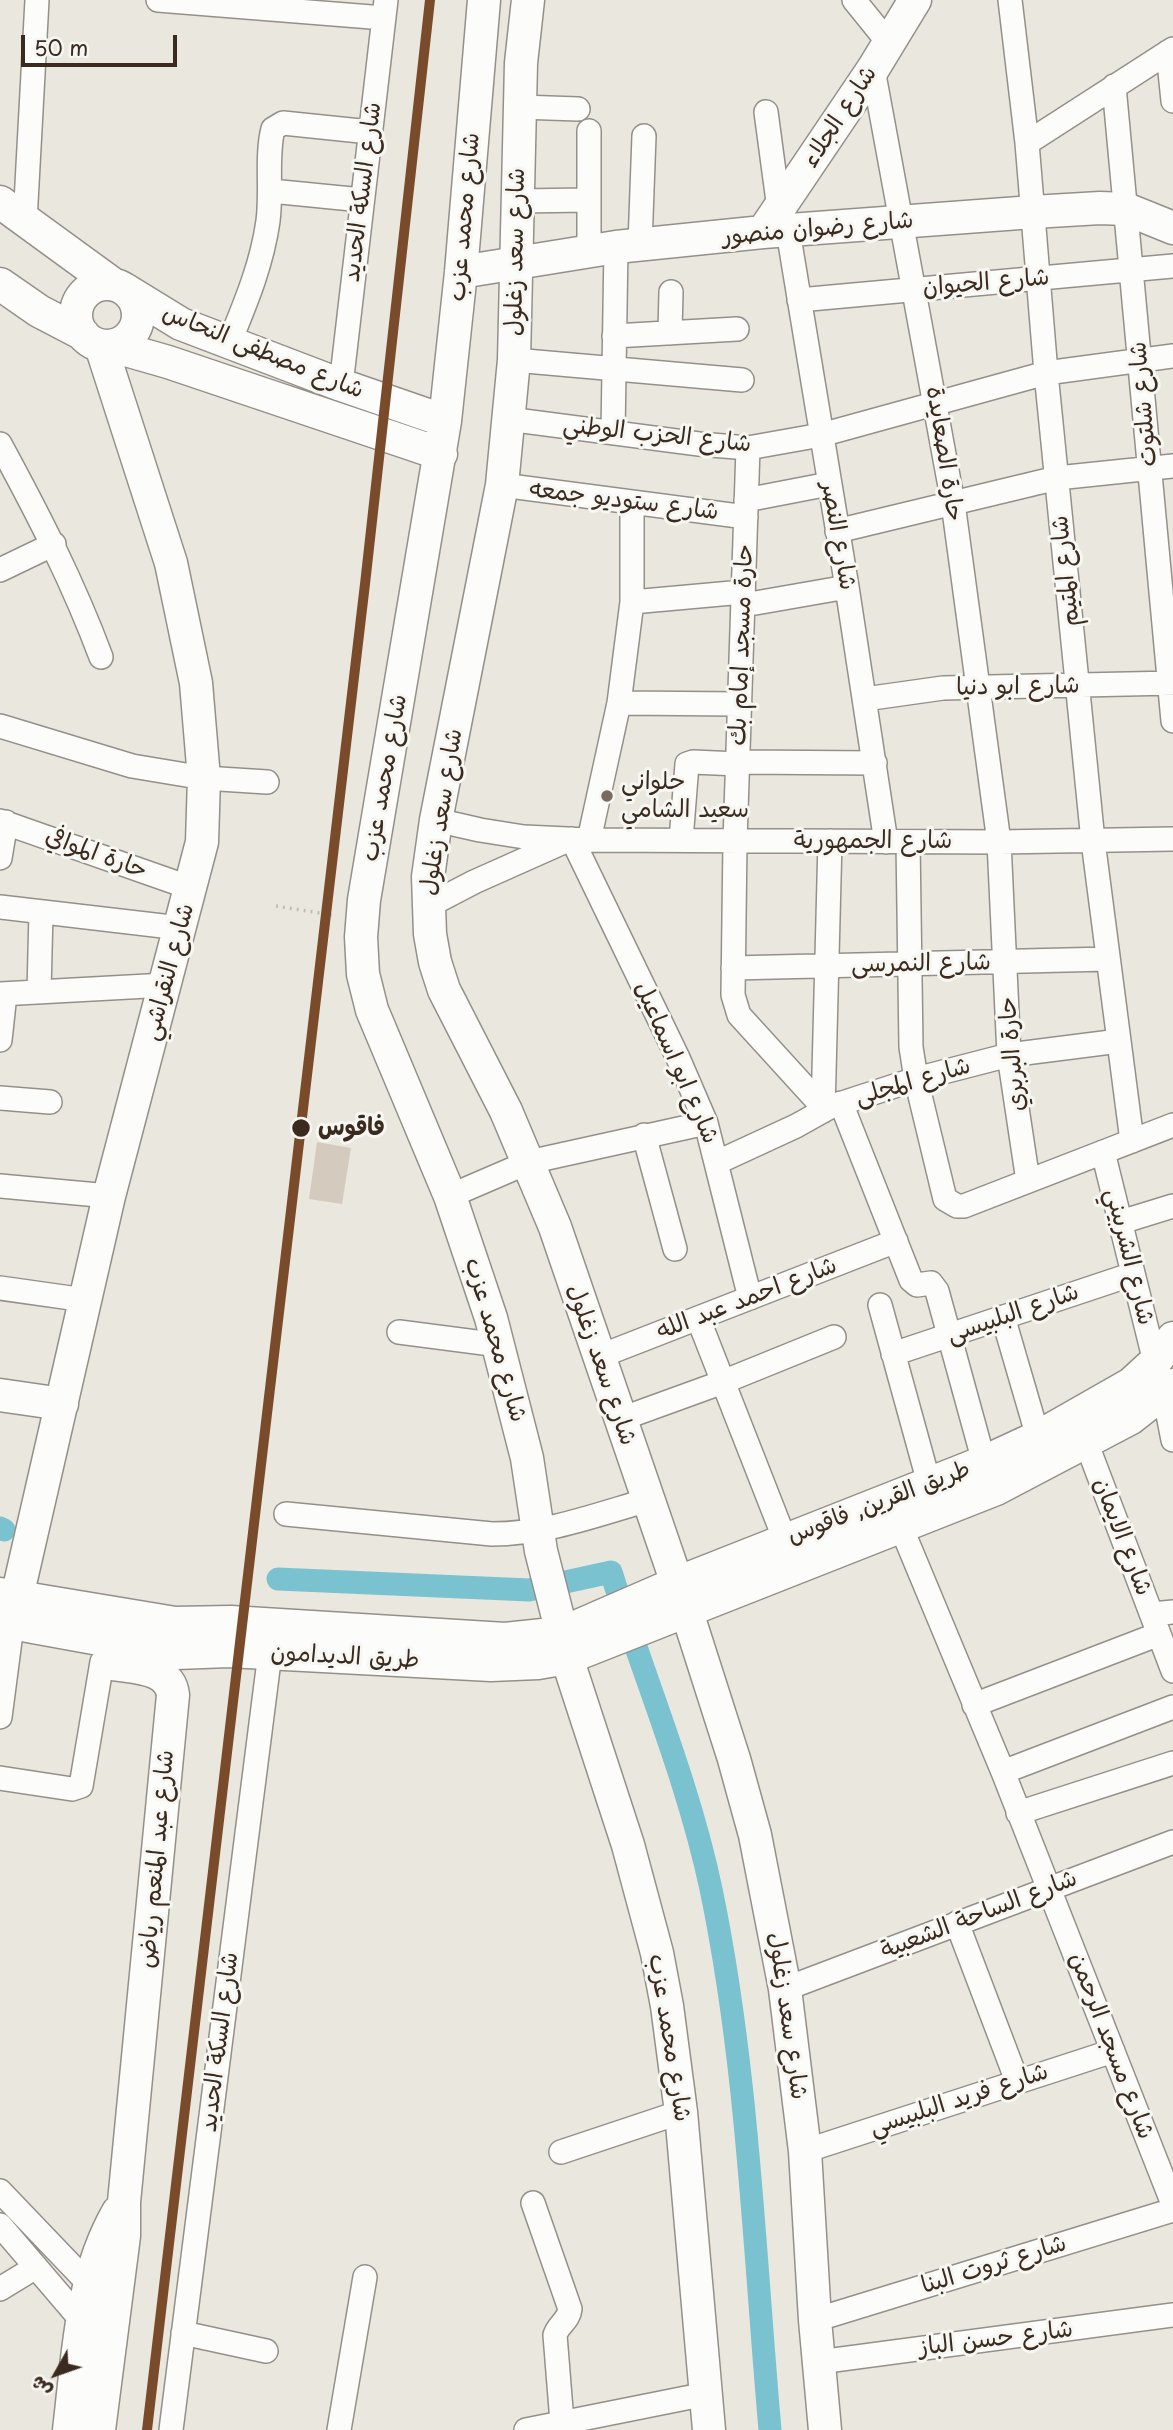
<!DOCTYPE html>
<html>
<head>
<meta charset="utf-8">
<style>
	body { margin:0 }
	#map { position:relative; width:1173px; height:2430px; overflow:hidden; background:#eae8de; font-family:"Playpen Sans","Playpen Sans Arabic",sans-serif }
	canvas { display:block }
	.north { position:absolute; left:21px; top:2339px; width:70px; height:70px; -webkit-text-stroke:5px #f6f6f2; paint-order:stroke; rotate:230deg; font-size:19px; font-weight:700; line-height:28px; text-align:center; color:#3b2a1e }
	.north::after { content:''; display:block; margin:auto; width:24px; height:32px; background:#3b2a1e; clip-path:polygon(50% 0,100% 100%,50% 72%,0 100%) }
	.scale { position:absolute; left:21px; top:35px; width:156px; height:32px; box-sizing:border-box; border:4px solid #3b2a1e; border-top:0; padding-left:9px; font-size:21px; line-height:24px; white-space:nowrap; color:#3b2a1e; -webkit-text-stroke:5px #f6f6f2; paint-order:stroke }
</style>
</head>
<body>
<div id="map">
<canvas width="1173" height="2430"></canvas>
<div class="north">ش</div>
<div class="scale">50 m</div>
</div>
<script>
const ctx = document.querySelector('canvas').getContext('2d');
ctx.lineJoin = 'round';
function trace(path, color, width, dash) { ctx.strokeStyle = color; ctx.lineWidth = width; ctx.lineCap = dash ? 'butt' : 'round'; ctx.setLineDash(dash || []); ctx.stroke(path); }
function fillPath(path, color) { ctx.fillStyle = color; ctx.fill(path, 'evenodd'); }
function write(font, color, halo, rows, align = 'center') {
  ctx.font = font + ' "Playpen Sans","Playpen Sans Arabic",sans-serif'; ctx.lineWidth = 6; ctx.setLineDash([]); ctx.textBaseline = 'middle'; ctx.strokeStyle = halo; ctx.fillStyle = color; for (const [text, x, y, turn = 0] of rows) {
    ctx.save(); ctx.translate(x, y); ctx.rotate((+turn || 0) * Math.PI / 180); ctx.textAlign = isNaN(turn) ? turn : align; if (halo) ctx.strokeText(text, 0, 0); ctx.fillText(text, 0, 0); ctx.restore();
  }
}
trace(new Path2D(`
	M0 1528 4 1530
	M278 1579 529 1590 611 1572C644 1678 688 1780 711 1889 748 2067 754 2249 770 2430`), '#7bc2d1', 23);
fillPath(new Path2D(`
	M317 1142 351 1148 342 1204 309 1199Z`), '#d5cabe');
const street = new Path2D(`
	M158 0 384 18
	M854 0 888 42
	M1010 0 1027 143 1046 373 1093 841 1132 1141
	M1168 52 1173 101
	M873 69 953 503 999 842 1009 1055 1028 1181
	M1114 86 1173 721
	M520 107 578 109
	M766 112 779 209
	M1027 143 1173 49
	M271 191 362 200
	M517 201 589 200
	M25 221 37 0
	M788 231 847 587 886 842
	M640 244 644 136
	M589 251V131
	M799 300 1173 266
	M670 333 671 292
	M614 336 737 329
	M230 341C246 302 262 264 268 221 272 192 266 155 273 129L283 123 370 132
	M514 360 742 380
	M341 385 386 0
	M508 419 699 444 748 448 821 435 1046 373 1173 356
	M613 433 616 247
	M0 444C38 514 73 582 101 657
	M748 448 735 841 733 995 739 1015 822 1106
	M502 485 746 517
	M746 500 829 484
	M837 531 1057 478 1173 466
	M0 570 54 544
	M632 602 743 592
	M744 605 847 587
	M865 699 943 688 1173 683
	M619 703 740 704
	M0 726 132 766 204 778 267 782
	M738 762 875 763
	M436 820 480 830 524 837 589 840 999 842 1173 839
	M0 821 191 888
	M572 839 678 1058 706 1123 750 1298
	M589 840 619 703 632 602V502
	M681 840 687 764 693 762 738 764
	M908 842 911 1047 916 1079 945 1199 957 1206H964L1173 1125
	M0 858 6 822
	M428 906 474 882 566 841
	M0 907 180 928
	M733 968 1108 959
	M39 992 41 912
	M0 994 166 985
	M0 1040 5 994
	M0 1098 50 1102
	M841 1103 911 1280 917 1285 931 1283 937 1291 984 1462
	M823 1111 830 841
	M644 1135 675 1249
	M1103 1152 1155 1362
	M718 1162 796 1126 830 1107 916 1079 1009 1055 1119 1041
	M0 1186 109 1196
	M450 1196 529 1162 706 1123
	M1121 1222 1173 1206
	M0 1288 85 1300
	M880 1305 929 1483
	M1003 1317 1038 1437
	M698 1318 785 1540
	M399 1332 499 1345
	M893 1354 1133 1274
	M598 1357 896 1241
	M1164 1394 1173 1440
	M621 1419 723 1382 834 1337
	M1086 1442 1173 1671
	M286 1514 492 1534C546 1534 596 1515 648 1500
	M901 1527 1003 1772 1173 2204
	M1152 1614 1173 1612
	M974 1705 1159 1634
	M0 1717 14 1610
	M1003 1772 1173 1707
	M0 1778 72 1789 81 1786 102 1662
	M1018 1813 1173 1763
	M957 1923 1017 2081
	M785 1989 1173 1842
	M805 2151 1113 2051
	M561 2152 681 2112
	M0 2191 89 2284 101 2289
	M533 2203 570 2309C569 2320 558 2325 555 2335L562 2422
	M0 2225 82 2321 92 2325
	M0 2289 36 2267
	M815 2320 1173 2210
	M183 2333 266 2351
	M819 2362 1173 2315
	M171 2430 270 1653
	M339 2430 365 2277
	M526 2430 706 2394`);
const secondary = new Path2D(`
	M484 0 461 272 445 421 364 900 361 937 363 974 372 1010 450 1196 491 1318 527 1458 541 1551 562 1633
	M528 0 521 63 514 360 502 485 436 820 428 877 430 934 435 962 444 990 506 1111 555 1227 677 1583
	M0 202 114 285
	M763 232 873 69 915 0
	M461 272 616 247 763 232 1033 212 1100 208 1126 209 1173 228
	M0 284 39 311 83 334
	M76 315a31 31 0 1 1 62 0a31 31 0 1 1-62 0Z
	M124 289 181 324 341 385 445 421
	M112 346 168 362 441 454
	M0 1395 62 1404
	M0 1594 175 1623 231 1622 505 1639 562 1633 677 1583 984 1462 1038 1437 1131 1384 1155 1362 1173 1338
	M17 1597 109 1196 202 842 204 778 196 683 171 563 101 346
	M687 1612 734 1759 755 1835 785 1989 805 2151 815 2320 825 2430
	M0 1621 176 1653 229 1651 491 1665 538 1663 567 1658 996 1489 1131 1418 1173 1385
	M567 1658 628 1845 657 1953 667 2006 681 2112 709 2430
	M69 2430C78 2356 80 2278 118 2212
	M99 2430 124 2236V2202L173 1695C170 1667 135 1668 113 1664`);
trace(street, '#949089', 26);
trace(secondary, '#949089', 35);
trace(new Path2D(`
	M276 906 332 915`), '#bfbdba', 3.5, [2, 5]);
trace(street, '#fcfcfa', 23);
trace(secondary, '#fcfcfa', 32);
trace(new Path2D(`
	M147 2430 365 584 430 0`), '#7a4b2a', 10);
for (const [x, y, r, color] of [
	[607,796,7,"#786c61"],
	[301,1128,10,"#3b2a1e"]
]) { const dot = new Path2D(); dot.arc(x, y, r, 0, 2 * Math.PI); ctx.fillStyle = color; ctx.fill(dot); trace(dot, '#f6f6f2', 2.5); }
write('24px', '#3b2a1e', '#f6f6f2', [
	["شارع الجلاء",840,117,-57],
	["شارع السكة الحديد",363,192,-83],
	["شارع محمد عزب",465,217,-85],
	["شارع رضوان منصور",818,229,-5],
	["شارع سعد زغلول",516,252,-89],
	["شارع الحيوان",986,283,-5],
	["شارع مصطفى النحاس",263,352,22],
	["شارع شلتوت",1144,404,-95],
	["شارع الحزب الوطني",657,435,6],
	["حارة الصعايدة",944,454,81],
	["شارع ستوديو جمعه",624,501,7],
	["شارع النصر",838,536,80],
	["شارع المتيم",1066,571,-96],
	["حارة مسجد إمام بك",742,645,-88],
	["شارع ابو دنيا",1018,687,-1],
	["شارع محمد عزب",385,778,-80],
	["شارع سعد زغلول",442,812,-81],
	["شارع الجمهورية",873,841],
	["حارة الموافي",96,854,20],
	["شارع النمرسى",921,964,-1],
	["شارع النقراشي",169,972,-75],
	["حارة البربري",1013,1054,-95],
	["شارع ابو اسماعيل",676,1063,66],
	["شارع المجلى",913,1082,-16],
	["شارع الشربيني",1129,1257,76],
	["شارع احمد عبد الله",747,1299,-21],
	["شارع البلبيسى",1013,1314,-19],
	["شارع محمد عزب",495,1340,74],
	["شارع سعد زغلول",601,1365,71],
	["طريق القرين, فاقوس",879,1503,-21],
	["شارع الايمان",1122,1537,69],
	["طريق الديدامون",345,1657,3],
	["شارع عبد المنعم رياض",157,1859,-85],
	["شارع الساحة الشعبية",979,1915,-21],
	["شارع سعد زغلول",787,2016,82],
	["شارع محمد عزب",669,2038,81],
	["شارع السكة الحديد",220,2042,-83],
	["شارع مسجد الرحمن",1111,2046,69],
	["شارع فريد البلبيسي",959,2100,-18],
	["شارع ثروت البنا",994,2265,-17],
	["شارع حسن الباز",996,2339,-7]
]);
write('24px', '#3b2a1e', '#f6f6f2', [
	["حلواني",621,782],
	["سعيد الشامي",621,810]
], 'left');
write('bold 24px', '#3b2a1e', '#f6f6f2', [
	["فاقوس",318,1128]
], 'left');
</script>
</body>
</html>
